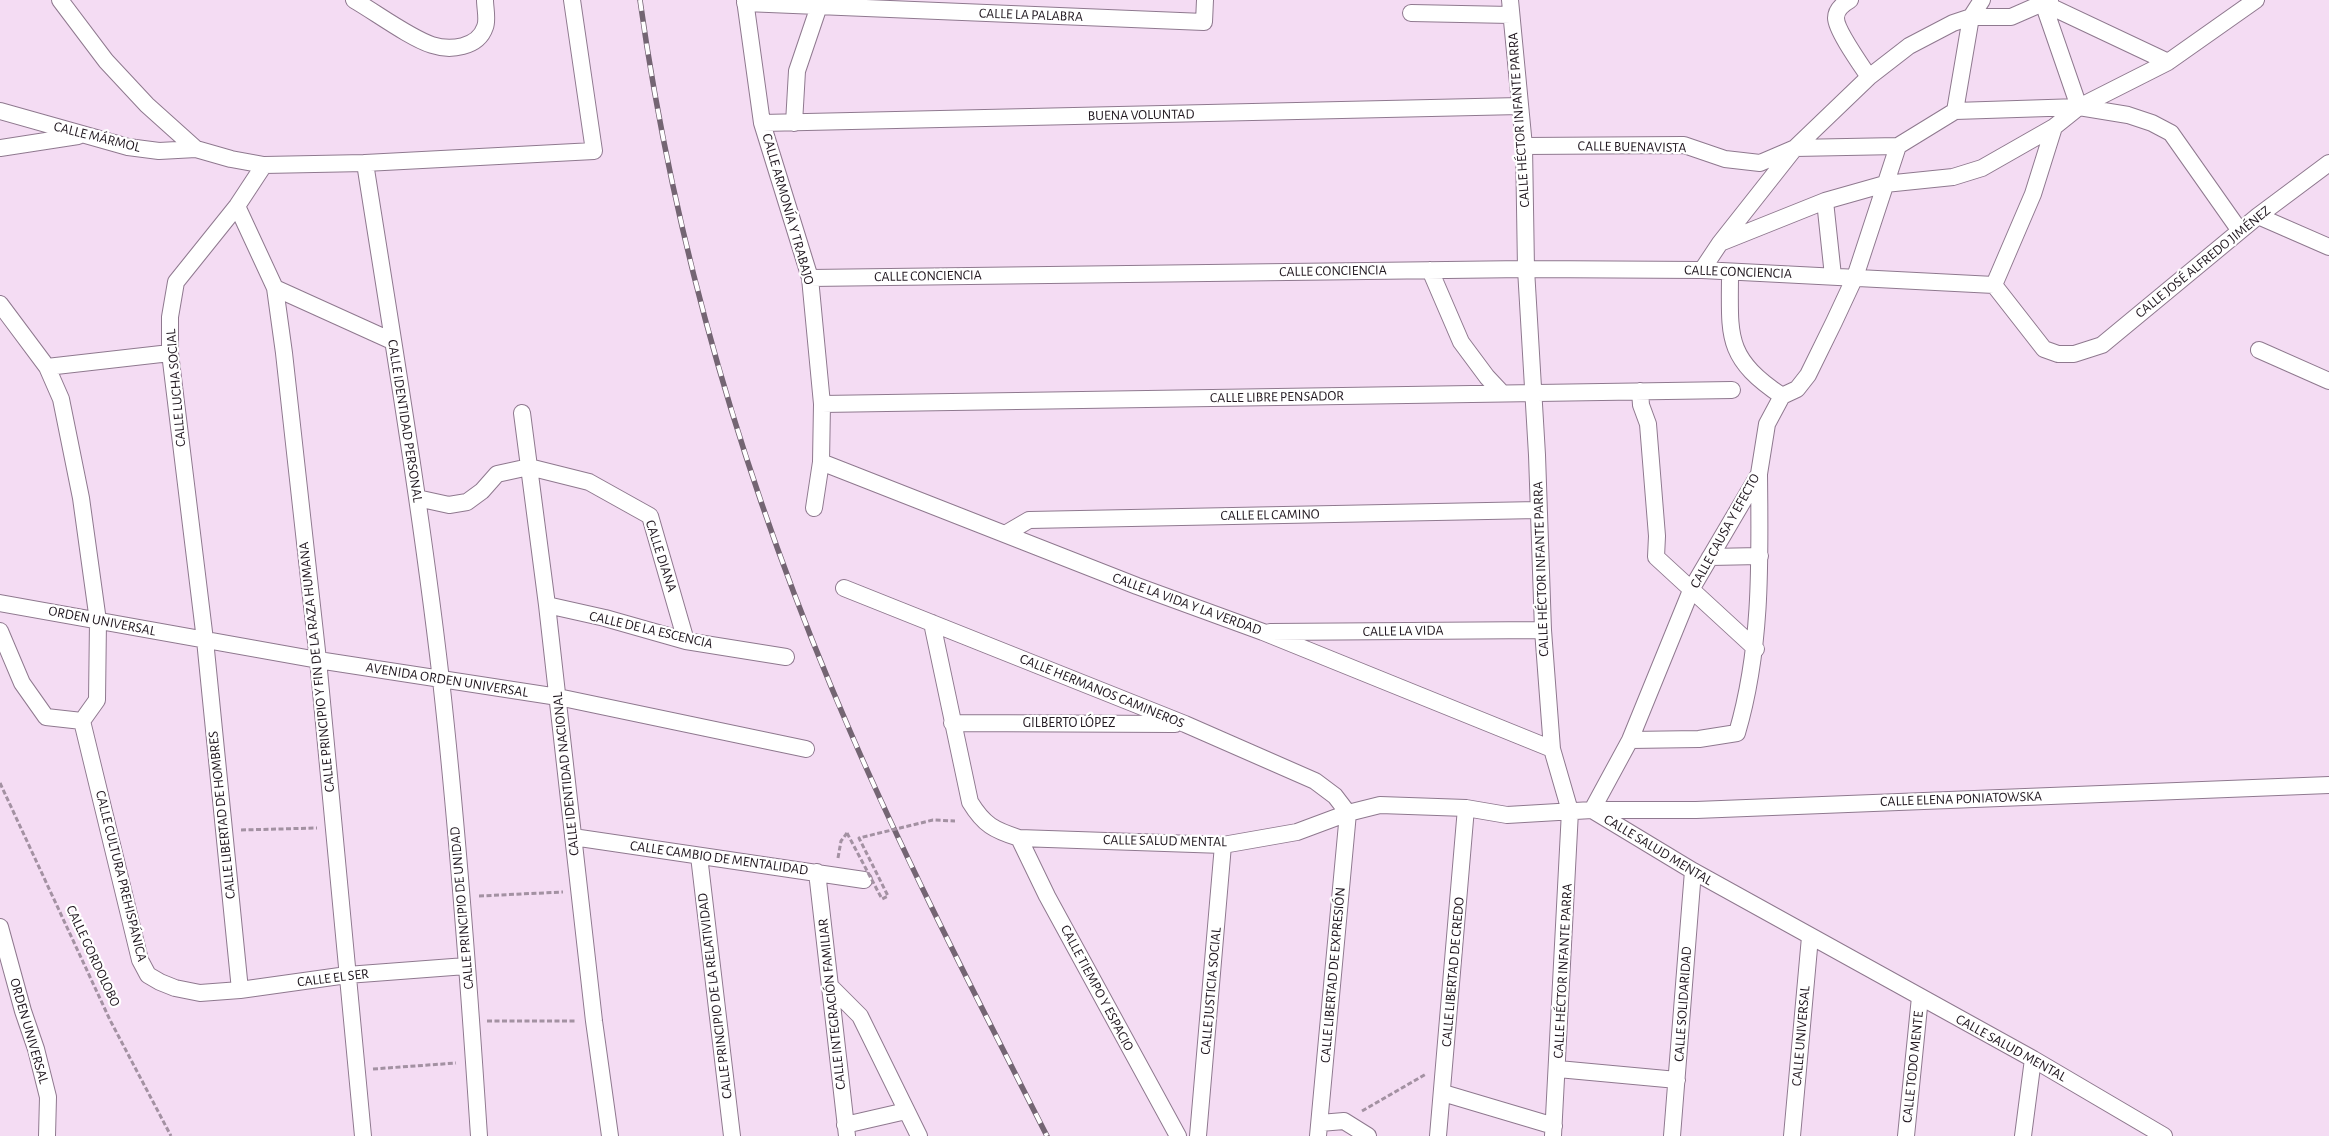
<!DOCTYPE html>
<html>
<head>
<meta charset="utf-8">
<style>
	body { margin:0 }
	canvas { display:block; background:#f4dcf3 }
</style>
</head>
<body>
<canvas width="2329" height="1136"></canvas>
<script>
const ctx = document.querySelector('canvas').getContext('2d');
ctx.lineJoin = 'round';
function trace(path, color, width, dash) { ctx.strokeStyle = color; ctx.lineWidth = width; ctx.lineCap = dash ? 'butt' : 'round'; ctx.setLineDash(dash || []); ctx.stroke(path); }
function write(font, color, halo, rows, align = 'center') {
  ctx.font = font + ' "Alegreya Sans",sans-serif'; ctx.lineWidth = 4.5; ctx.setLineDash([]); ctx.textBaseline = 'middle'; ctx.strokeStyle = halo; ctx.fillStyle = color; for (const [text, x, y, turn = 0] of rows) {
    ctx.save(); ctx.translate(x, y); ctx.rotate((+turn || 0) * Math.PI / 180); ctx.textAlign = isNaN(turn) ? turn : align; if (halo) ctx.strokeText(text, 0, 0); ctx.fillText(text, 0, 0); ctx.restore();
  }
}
const minor = new Path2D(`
	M60 0 106 61 147 105 196 149 231 159 264 165 365 163 594 151 572 0
	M354 0C375 12 410 38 432 45 450 51 478 48 485 27 488 20 485 8 485 0
	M745 0 762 123 810 278 822 404 821 462 814 508
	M1510 0 1524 146 1526 269 1537 455 1543 630 1552 749 1570 811 1553 1136
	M1850 0C1843 4 1836 10 1836 18 1836 30 1861 65 1869 77
	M2042 0 2079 107
	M745 3 1204 22 1205 0
	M2043 3 2168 62
	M1411 13 1511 15
	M0 111 128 147 159 151 196 149
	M1955 111 1971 17 1982 0
	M762 123 1520 106
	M794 123 797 71 819 6
	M1524 146 1684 145 1725 159 1760 163 1795 148 1898 146 1955 111 2079 107 2128 115 2152 123 2171 133 2240 231
	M1898 146 1855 277 1834 322 1808 375 1797 389 1782 396 1767 424 1759 474 1692 588 1630 740 1592 810H1696L2329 785
	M0 148 78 136
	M365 163C392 335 421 507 441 680 458 831 469 984 479 1136
	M1825 201 1833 276
	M237 206 275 288 284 353 318 660 363 1136
	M2258 216 2329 247
	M1720 243 1825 201 1885 184 1953 177 1982 168 2054 127 2079 107 2168 62 2256 0
	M1430 270 1461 342 1487 377 1502 393
	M1702 270 1720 243 1795 148 1869 77 1909 46 1953 23 1971 17H2011L2050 0
	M1730 272C1730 336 1724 357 1782 396
	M810 278 1526 269 1702 270 1994 285 2044 349 2058 354H2074L2102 345 2258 216 2329 163
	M1994 285 2033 194 2054 127
	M275 288 392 341
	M0 304 47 367 61 399 81 498 98 621 97 700 82 721
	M2259 350 2329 381
	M47 367 170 353
	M1640 391 1641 405 1648 424 1657 536 1656 557 1756 649
	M822 404 1732 390
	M522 413 547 605 594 1021 610 1136
	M821 462 1137 586 1263 632 1552 749
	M417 498 449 505 467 502 482 491 497 474 529 467 589 482 650 516 686 641
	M1005 534 1029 520 1538 510
	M1710 557 1760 556
	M844 588 1185 724 1315 781 1335 796 1348 813 1318 1136
	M0 603 318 660 558 697 806 749
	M547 605 605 618 686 641 786 657
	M932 623 970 802C984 825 994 830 1019 838L1223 845 1297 832 1348 813 1380 805 1466 808 1507 815 1592 810 1693 871 2033 1059 2164 1136
	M0 631 22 683 46 717 82 721
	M1270 632 1543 630
	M82 721 140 960 148 975 160 982 175 988 200 993 240 990 347 975 466 966
	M952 723 1175 724
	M1630 740 1699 739 1737 733C1762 648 1760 561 1759 474
	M573 837 864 880
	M1019 838 1047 896 1178 1136
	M699 856 732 1136
	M817 872 847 1136
	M0 927 23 1011 36 1049 48 1097 47 1136
	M831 987 860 1016 919 1136
	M240 990 205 640 170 353V317L176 282 237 206 264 165
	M1558 1069 1677 1080
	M1443 1093 1554 1126
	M1320 1123 1344 1121 1368 1136
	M845 1125 906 1111
	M1198 1136 1223 845
	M1438 1136 1466 808
	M1672 1136 1693 871
	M1792 1136 1810 937
	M1906 1136 1920 997
	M2023 1136 2033 1059`);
trace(minor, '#8f798f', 18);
trace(new Path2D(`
	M0 783 110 1020 171 1136
	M241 830 317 828
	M838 858 841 841 847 833
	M479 896 563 892
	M487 1021H576
	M373 1069 456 1063
	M1362 1111 1426 1074`), '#a391a2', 3, [5, 2.5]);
trace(minor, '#fff', 16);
const rail = new Path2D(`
	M640 0C675 251 749 498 850 731 909 868 979 1002 1047 1136`);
trace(rail, '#746573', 5.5);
trace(rail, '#fff', 4, [11]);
trace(new Path2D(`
	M847 833 882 899 888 896 859 838 933 820 955 821`), '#a391a2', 3, [5, 2.5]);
write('14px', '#20171f', '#fff', [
	["CALLE LA PALABRA",1031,15,2],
	["BUENA VOLUNTAD",1141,115,-1],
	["CALLE HÉCTOR INFANTE PARRA",1519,120,-94],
	["CALLE MÁRMOL",97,137,14],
	["CALLE BUENAVISTA",1632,147,1],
	["CALLE ARMONÍA Y TRABAJO",788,209,74],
	["CALLE JOSÉ ALFREDO JIMÉNEZ",2203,262,-39],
	["CALLE CONCIENCIA",1333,271,-1],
	["CALLE CONCIENCIA",1738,272,2],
	["CALLE CONCIENCIA",928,276,-1],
	["CALLE LUCHA SOCIAL",176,388,-95],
	["CALLE LIBRE PENSADOR",1277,397,-1],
	["CALLE IDENTIDAD PERSONAL",405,421,81],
	["CALLE EL CAMINO",1270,515,-1],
	["CALLE CAUSA Y EFECTO",1725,531,-61],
	["CALLE DIANA",661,556,72],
	["CALLE HÉCTOR INFANTE PARRA",1541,569,-92],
	["CALLE LA VIDA Y LA VERDAD",1187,604,20],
	["ORDEN UNIVERSAL",102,621,11],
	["CALLE DE LA ESCENCIA",651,630,13],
	["CALLE LA VIDA",1403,631,-1],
	["CALLE PRINCIPIO Y FIN DE LA RAZA HUMANA",317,667,-96],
	["AVENIDA ORDEN UNIVERSAL",447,680,9],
	["CALLE HERMANOS CAMINEROS",1102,691,22],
	["GILBERTO LÓPEZ",1069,723],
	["CALLE IDENTIDAD NACIONAL",566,774,-96],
	["CALLE ELENA PONIATOWSKA",1961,799,-2],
	["CALLE LIBERTAD DE HOMBRES",222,815,-96],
	["CALLE SALUD MENTAL",1165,841,1],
	["CALLE SALUD MENTAL",1658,850,31],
	["CALLE CAMBIO DE MENTALIDAD",719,858,8],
	["CALLE CULTURA PREHISPÁNICA",121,876,76],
	["CALLE PRINCIPIO DE UNIDAD",462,908,-95],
	["CALLE GORDOLOBO",93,956,65],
	["CALLE HÉCTOR INFANTE PARRA",1563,971,-87],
	["CALLE LIBERTAD DE CREDO",1453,972,-85],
	["CALLE LIBERTAD DE EXPRESIÓN",1333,975,-85],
	["CALLE EL SER",333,978,-7],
	["CALLE TIEMPO Y ESPACIO",1097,988,62],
	["CALLE JUSTICIA SOCIAL",1211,991,-85],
	["CALLE PRINCIPIO DE LA RELATIVIDAD",715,996,-97],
	["CALLE INTEGRACIÓN FAMILIAR",832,1004,-96],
	["CALLE SOLIDARIDAD",1683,1004,-86],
	["ORDEN UNIVERSAL",29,1031,74],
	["CALLE UNIVERSAL",1801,1036,-85],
	["CALLE SALUD MENTAL",2011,1048,29],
	["CALLE TODO MENTE",1913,1067,-84]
]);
</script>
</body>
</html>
